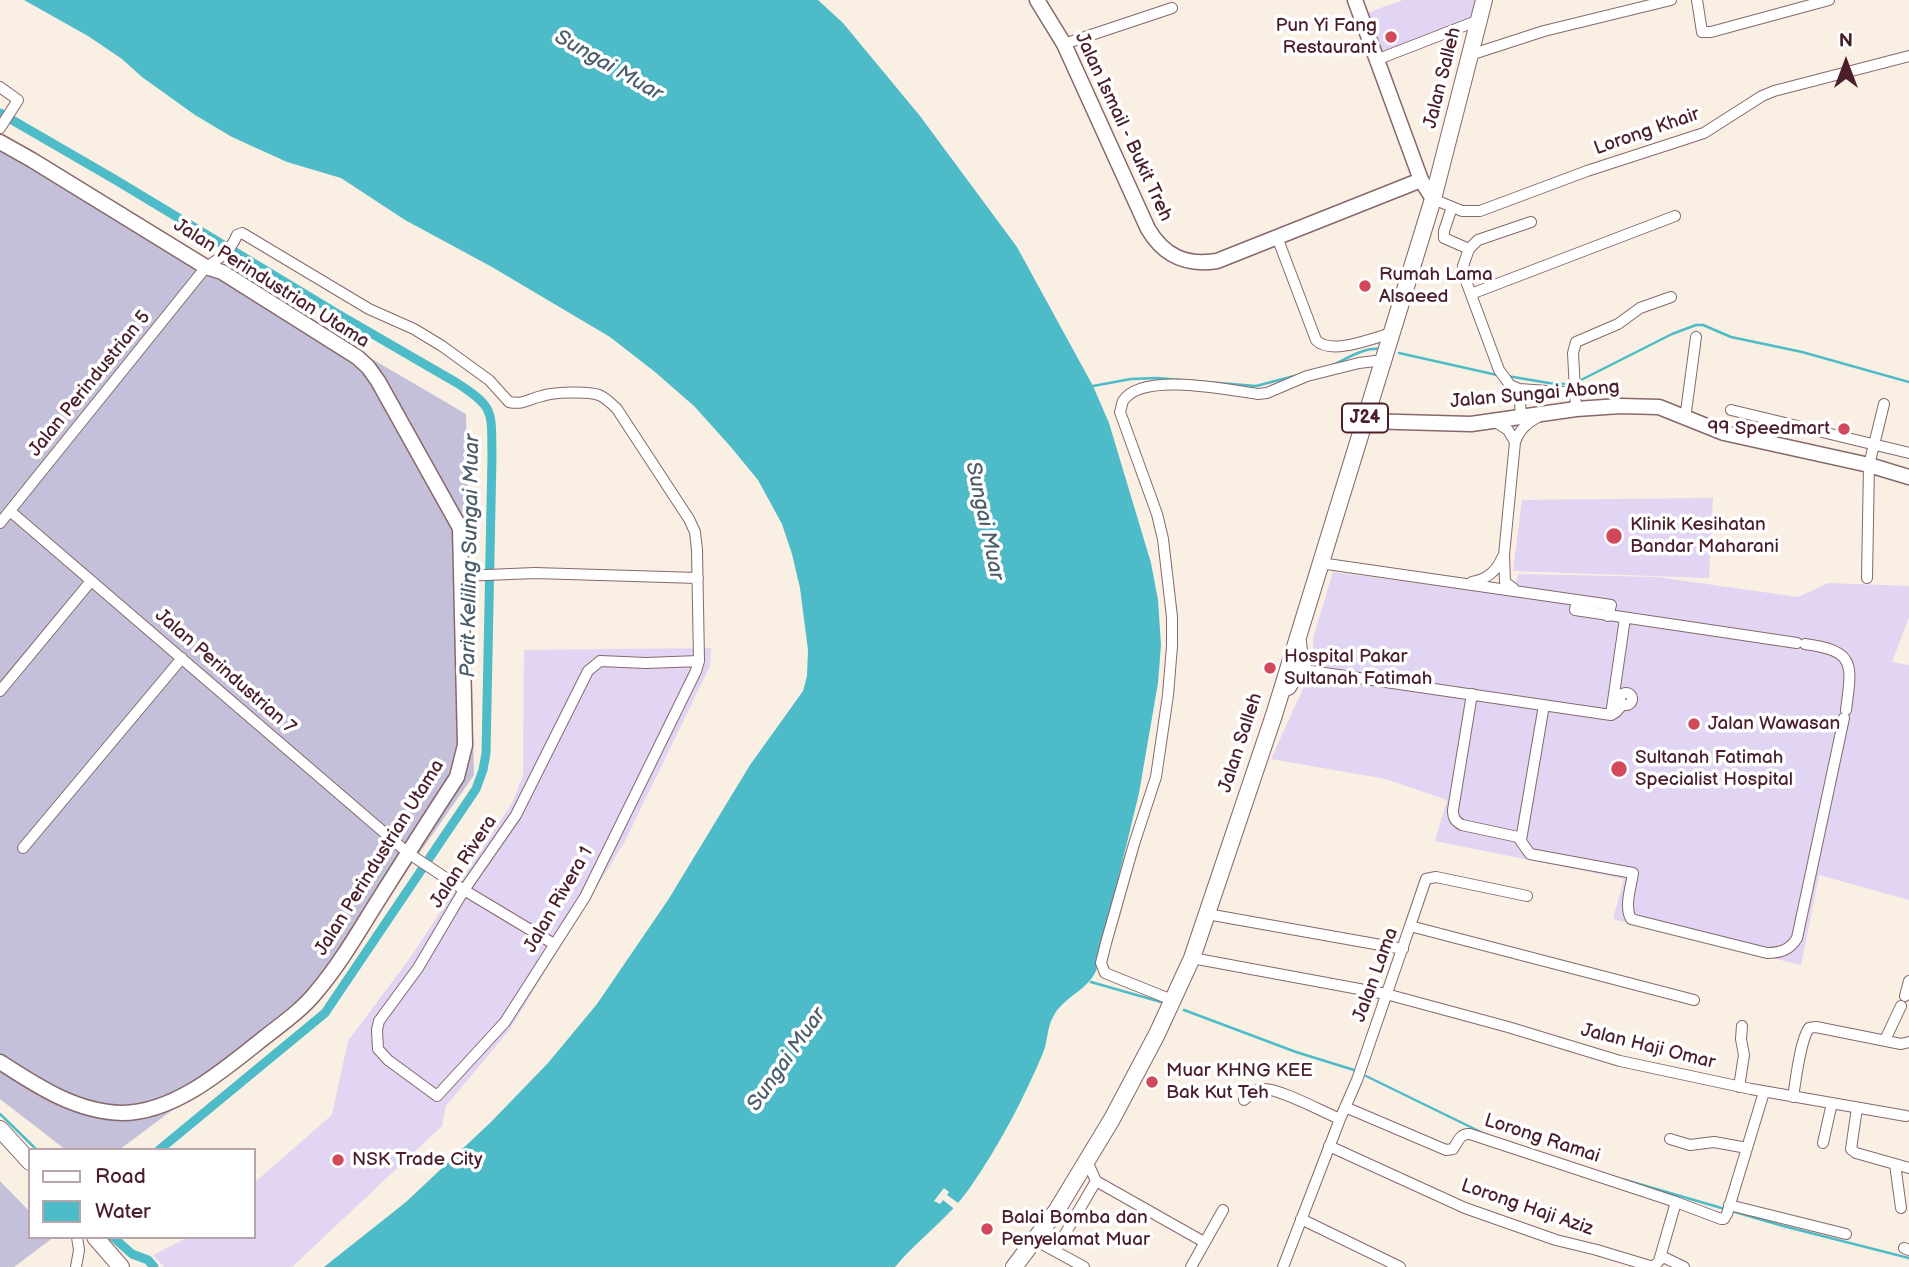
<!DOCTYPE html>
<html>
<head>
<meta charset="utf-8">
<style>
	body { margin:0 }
	#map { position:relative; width:1909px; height:1267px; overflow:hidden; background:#f9efe2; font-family:"Balsamiq Sans",sans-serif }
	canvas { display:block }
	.legend { position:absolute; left:28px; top:1148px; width:228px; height:91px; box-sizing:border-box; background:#fff; border:2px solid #b7a5aa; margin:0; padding:9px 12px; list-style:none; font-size:21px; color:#4a1f2b }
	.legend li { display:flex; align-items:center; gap:14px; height:35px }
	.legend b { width:35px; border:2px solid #b7a5aa }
	.north { position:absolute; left:1811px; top:28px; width:70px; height:70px; -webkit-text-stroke:5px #fff; paint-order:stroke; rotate:0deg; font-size:19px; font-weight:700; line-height:28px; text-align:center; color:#4a1f2b }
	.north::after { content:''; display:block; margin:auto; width:24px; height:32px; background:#4a1f2b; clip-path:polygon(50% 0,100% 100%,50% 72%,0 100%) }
</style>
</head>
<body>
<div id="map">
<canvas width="1909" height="1267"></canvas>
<ul class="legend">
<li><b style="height:9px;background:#fff"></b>Road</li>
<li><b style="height:19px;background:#4ebbc9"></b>Water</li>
</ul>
<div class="north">N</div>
</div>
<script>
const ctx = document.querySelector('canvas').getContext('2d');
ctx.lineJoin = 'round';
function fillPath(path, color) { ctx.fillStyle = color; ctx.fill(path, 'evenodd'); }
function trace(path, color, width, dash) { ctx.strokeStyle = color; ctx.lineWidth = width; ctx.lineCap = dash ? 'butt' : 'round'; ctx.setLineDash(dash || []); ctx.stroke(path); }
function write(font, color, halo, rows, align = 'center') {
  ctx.font = font + ' "Balsamiq Sans",sans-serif'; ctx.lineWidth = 7; ctx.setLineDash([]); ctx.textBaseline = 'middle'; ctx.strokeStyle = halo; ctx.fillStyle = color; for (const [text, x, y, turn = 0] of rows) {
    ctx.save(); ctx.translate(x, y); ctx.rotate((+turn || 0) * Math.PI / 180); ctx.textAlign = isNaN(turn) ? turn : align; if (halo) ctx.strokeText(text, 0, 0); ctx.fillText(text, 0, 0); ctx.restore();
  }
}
fillPath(new Path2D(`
	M1403 0H1476L1471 20 1380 55 1364 14Z
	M1713 498 1709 578 1513 571 1522 500Z
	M1333 572 1513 596 1518 574 1657 577 1798 597 1828 583 1909 586V617L1892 662 1909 665V900L1819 875 1801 965 1613 919 1624 879 1435 841 1447 800 1386 779 1271 759 1306 682 1312 656 1314 635Z
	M711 648 710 666 625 841 510 1029 446 1106 442 1126 292 1267H164L153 1255 189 1237H254V1183L332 1115 348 1041 410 958 512 803 523 776 524 650Z`), '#e2d4f3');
fillPath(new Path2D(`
	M0 141 466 414 474 775 314 1004 119 1150H66L0 1099Z
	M0 1181 30 1212V1237H54L14 1267H0Z`), '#c5c0da');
fillPath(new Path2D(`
	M24 0H818L843 23 920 116 1017 247 1093 386 1109 423 1151 563 1158 600 1161 645 1158 683 1139 793 1096 971C1086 992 1064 996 1053 1017 1047 1027 1048 1041 1043 1053 1023 1100 998 1148 969 1189 948 1219 918 1239 895 1267H324L406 1202 491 1122 548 1063 597 1004 668 900 750 765 803 691 807 676 808 650 800 588 792 554 782 524 758 480 730 446 694 406 655 372 610 337 492 267 405 220 341 178 287 162 232 137 195 115 142 77 122 59 88 36Z`), '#4ebbc9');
fillPath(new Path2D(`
	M944 1188 949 1192 947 1195 961 1205 957 1211 943 1200 940 1204 934 1201Z`), '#f9efe2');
trace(new Path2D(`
	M1399 353 1497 375
	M1331 366C1346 359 1364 347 1380 349
	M1507 376 1555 384H1570
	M1579 381 1672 334 1696 325H1703L1731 337 1802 352 1909 382
	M1093 386 1131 379 1157 378 1256 386 1298 375
	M1091 982 1161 1002
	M1184 1010 1296 1052 1354 1070
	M1366 1076 1489 1136
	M0 1114 37 1150
	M1622 1179 1783 1226 1909 1258`), '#4ebbc9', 2.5);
trace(new Path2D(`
	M0 113 114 179 338 314 457 383C496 408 491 412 492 456L486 753 483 770 476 789 325 1013 159 1150
	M113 1237 132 1254 148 1260 154 1267`), '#4ebbc9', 9);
const street = new Path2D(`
	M1697 0 1702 32H1711L1829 0
	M1064 44 1172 8
	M1470 55 1544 31 1671 0
	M1376 60 1479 20
	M0 87 18 100 0 128
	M1433 199 1462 211H1480L1587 171 1704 133 1762 96 1774 91 1909 56
	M1452 207 1444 231V238L1469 249
	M1531 222 1478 240 1469 249 1463 266V273L1499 370 1510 385 1519 389 1576 393
	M1277 237 1316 340C1331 356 1372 338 1392 333
	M1471 294 1675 216
	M1519 389 1521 415
	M1576 409 1573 353 1576 342 1618 324 1640 308 1671 297
	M1731 410 1909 453
	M1685 419 1696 337
	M1494 421 1508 430 1515 442
	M10 511 408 853 464 890 554 944
	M0 523 206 267C221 258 231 250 237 235L242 233 369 309 414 329 442 346 489 380 509 402C524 405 528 399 542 396 553 392 588 391 599 395 606 398 611 403 617 409L689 519 695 532 697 550 699 661 696 671 585 897 505 1022 437 1096 388 1060 378 1049 377 1030 379 1021 418 968 464 890 516 815 588 671 600 661 646 663 699 661
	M1320 563 1611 605 1608 616
	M462 576 535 573 698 578
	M1867 578 1869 465 1884 404
	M1472 582C1487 579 1496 572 1502 558
	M1514 589 1505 582 1504 555 1515 442C1520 429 1527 423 1538 417
	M1577 600 1575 610 1797 643
	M1805 644C1856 651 1852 664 1846 710
	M1304 670 1611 715 1616 712 1623 704
	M0 691 91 581
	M1620 699a6 6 0 1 1 12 0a6 6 0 1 1-12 0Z
	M1472 694 1453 810C1453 818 1455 821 1462 825L1518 837 1530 854 1633 873C1631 888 1624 906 1631 919L1767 953C1780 953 1790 950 1797 938L1844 718
	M1611 715 1625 618
	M1521 840 1544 705
	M23 848 182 658
	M1207 914 1403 949
	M1410 926 1426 879 1436 877 1527 896
	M1192 958 1386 994 1508 1027 1620 1061 1751 1089 1906 1116
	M1905 996 1909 981
	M1172 1000 1105 973 1101 963 1106 943 1134 844 1156 777 1168 695 1172 646V617L1163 539 1157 514 1120 412C1121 409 1122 403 1123 401 1141 371 1229 390 1258 394L1267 393 1307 376 1359 363 1383 360
	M1885 1040 1901 1006
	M1739 1087 1744 1055 1741 1039 1742 1026
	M1793 1097C1796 1079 1800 1041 1809 1028L1816 1027 1901 1044 1909 1042
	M1244 1100C1250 1094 1254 1090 1263 1089 1279 1088 1323 1112 1340 1119
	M1345 1107 1446 1150 1453 1149C1458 1142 1460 1133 1470 1134L1676 1202 1721 1219H1724L1727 1214 1764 1092
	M1857 1108 1851 1149 1856 1153 1909 1168
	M1670 1139 1690 1145 1714 1142 1747 1148
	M1823 1143 1832 1103
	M1329 1146 1465 1208 1556 1240 1597 1250 1650 1266H1654L1659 1261 1676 1202
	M1087 1161 1096 1181 1204 1242
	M1895 1164 1901 1208
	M1729 1205 1846 1234
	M1301 1219 1400 1267
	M1035 1240 1084 1267
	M1904 1248 1909 1250
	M1055 1251 1096 1181
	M1661 1256 1684 1267
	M76 1267 79 1250 77 1237
	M1191 1267 1223 1210
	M1283 1267 1340 1119 1357 1080 1410 926 1694 1000`);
const secondary = new Path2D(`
	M1037 0 1064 44 1148 229C1164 256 1186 266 1217 261L1421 180
	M1355 0 1421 180 1433 199
	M0 142 32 160 206 267 222 272 357 357 368 367 378 381 460 528 465 745 457 777C429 820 401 864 374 907 356 936 339 965 317 991 303 1009 283 1023 265 1037 226 1068 175 1113 122 1113 76 1112 37 1086 0 1062
	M1364 421 1471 424 1576 409 1620 406 1659 407 1724 433 1869 465 1909 477`);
const primary = new Path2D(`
	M1288 687 1297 672 1304 670 1300 662 1298 642
	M0 1129 30 1162
	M95 1237 121 1267
	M1014 1267 1057 1210 1112 1119 1157 1034 1192 958 1274 715 1433 199 1484 0`);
trace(street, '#87686b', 12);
trace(secondary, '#87686b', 17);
trace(primary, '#87686b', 18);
trace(street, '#fff', 10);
trace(secondary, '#fff', 14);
trace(primary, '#fff', 16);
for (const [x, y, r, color] of [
	[1391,37,7,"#d1495b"],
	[1365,286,7,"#d1495b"],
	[1844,429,7,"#d1495b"],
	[1614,536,9,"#d1495b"],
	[1270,668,7,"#d1495b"],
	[1694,724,7,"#d1495b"],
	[1619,769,9,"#d1495b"],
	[1152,1082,7,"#d1495b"],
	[338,1160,7,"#d1495b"],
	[987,1229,7,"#d1495b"]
]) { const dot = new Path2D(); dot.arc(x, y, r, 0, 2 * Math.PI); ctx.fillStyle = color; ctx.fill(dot); trace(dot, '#fff', 2.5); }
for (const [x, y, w] of [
	[1365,418,46]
]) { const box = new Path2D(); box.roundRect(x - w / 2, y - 14.5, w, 29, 5); ctx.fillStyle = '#fff'; ctx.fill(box); trace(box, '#4a1f2b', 2); }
write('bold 18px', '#4a1f2b', null, [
	["J24",1365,418]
]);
write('19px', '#4a1f2b', '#fff', [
	["Pun Yi Fang",1377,26,"right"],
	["Restaurant",1377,48,"right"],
	["Rumah Lama",1379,275],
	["Alsaeed",1379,297],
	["99 Speedmart",1830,429,"right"],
	["Klinik Kesihatan",1630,525],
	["Bandar Maharani",1630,547],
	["Hospital Pakar",1284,657],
	["Sultanah Fatimah",1284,679],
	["Jalan Wawasan",1708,724],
	["Sultanah Fatimah",1635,758],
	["Specialist Hospital",1635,780],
	["Muar KHNG KEE",1166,1071],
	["Bak Kut Teh",1166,1093],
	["NSK Trade City",352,1160],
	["Balai Bomba dan",1001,1218],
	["Penyelamat Muar",1001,1240]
], 'left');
write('19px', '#4a1f2b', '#fff', [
	["Jalan Salleh",1443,78,-76],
	["Jalan Ismail - Bukit Treh",1123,127,65],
	["Lorong Khair",1647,132,-19],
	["Jalan Perindustrian Utama",271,284,32],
	["Jalan Perindustrian 5",90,384,-51],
	["Jalan Sungai Abong",1535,395,-5],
	["Jalan Perindustrian 7",225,672,41],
	["Jalan Salleh",1241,743,-72],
	["Jalan Perindustrian Utama",380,858,-58],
	["Jalan Rivera",464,862,-57],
	["Jalan Rivera 1",559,900,-60],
	["Jalan Lama",1376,975,-70],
	["Jalan Haji Omar",1648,1047,14],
	["Lorong Ramai",1542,1139,18],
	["Lorong Haji Aziz",1527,1208,19]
]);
write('italic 21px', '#4c5d6a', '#fff', [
	["Sungai Muar",608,66,30],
	["Sungai Muar",984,521,78],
	["Parit Keliling Sungai Muar",471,556,-89],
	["Sungai Muar",787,1060,-55]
]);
</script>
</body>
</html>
